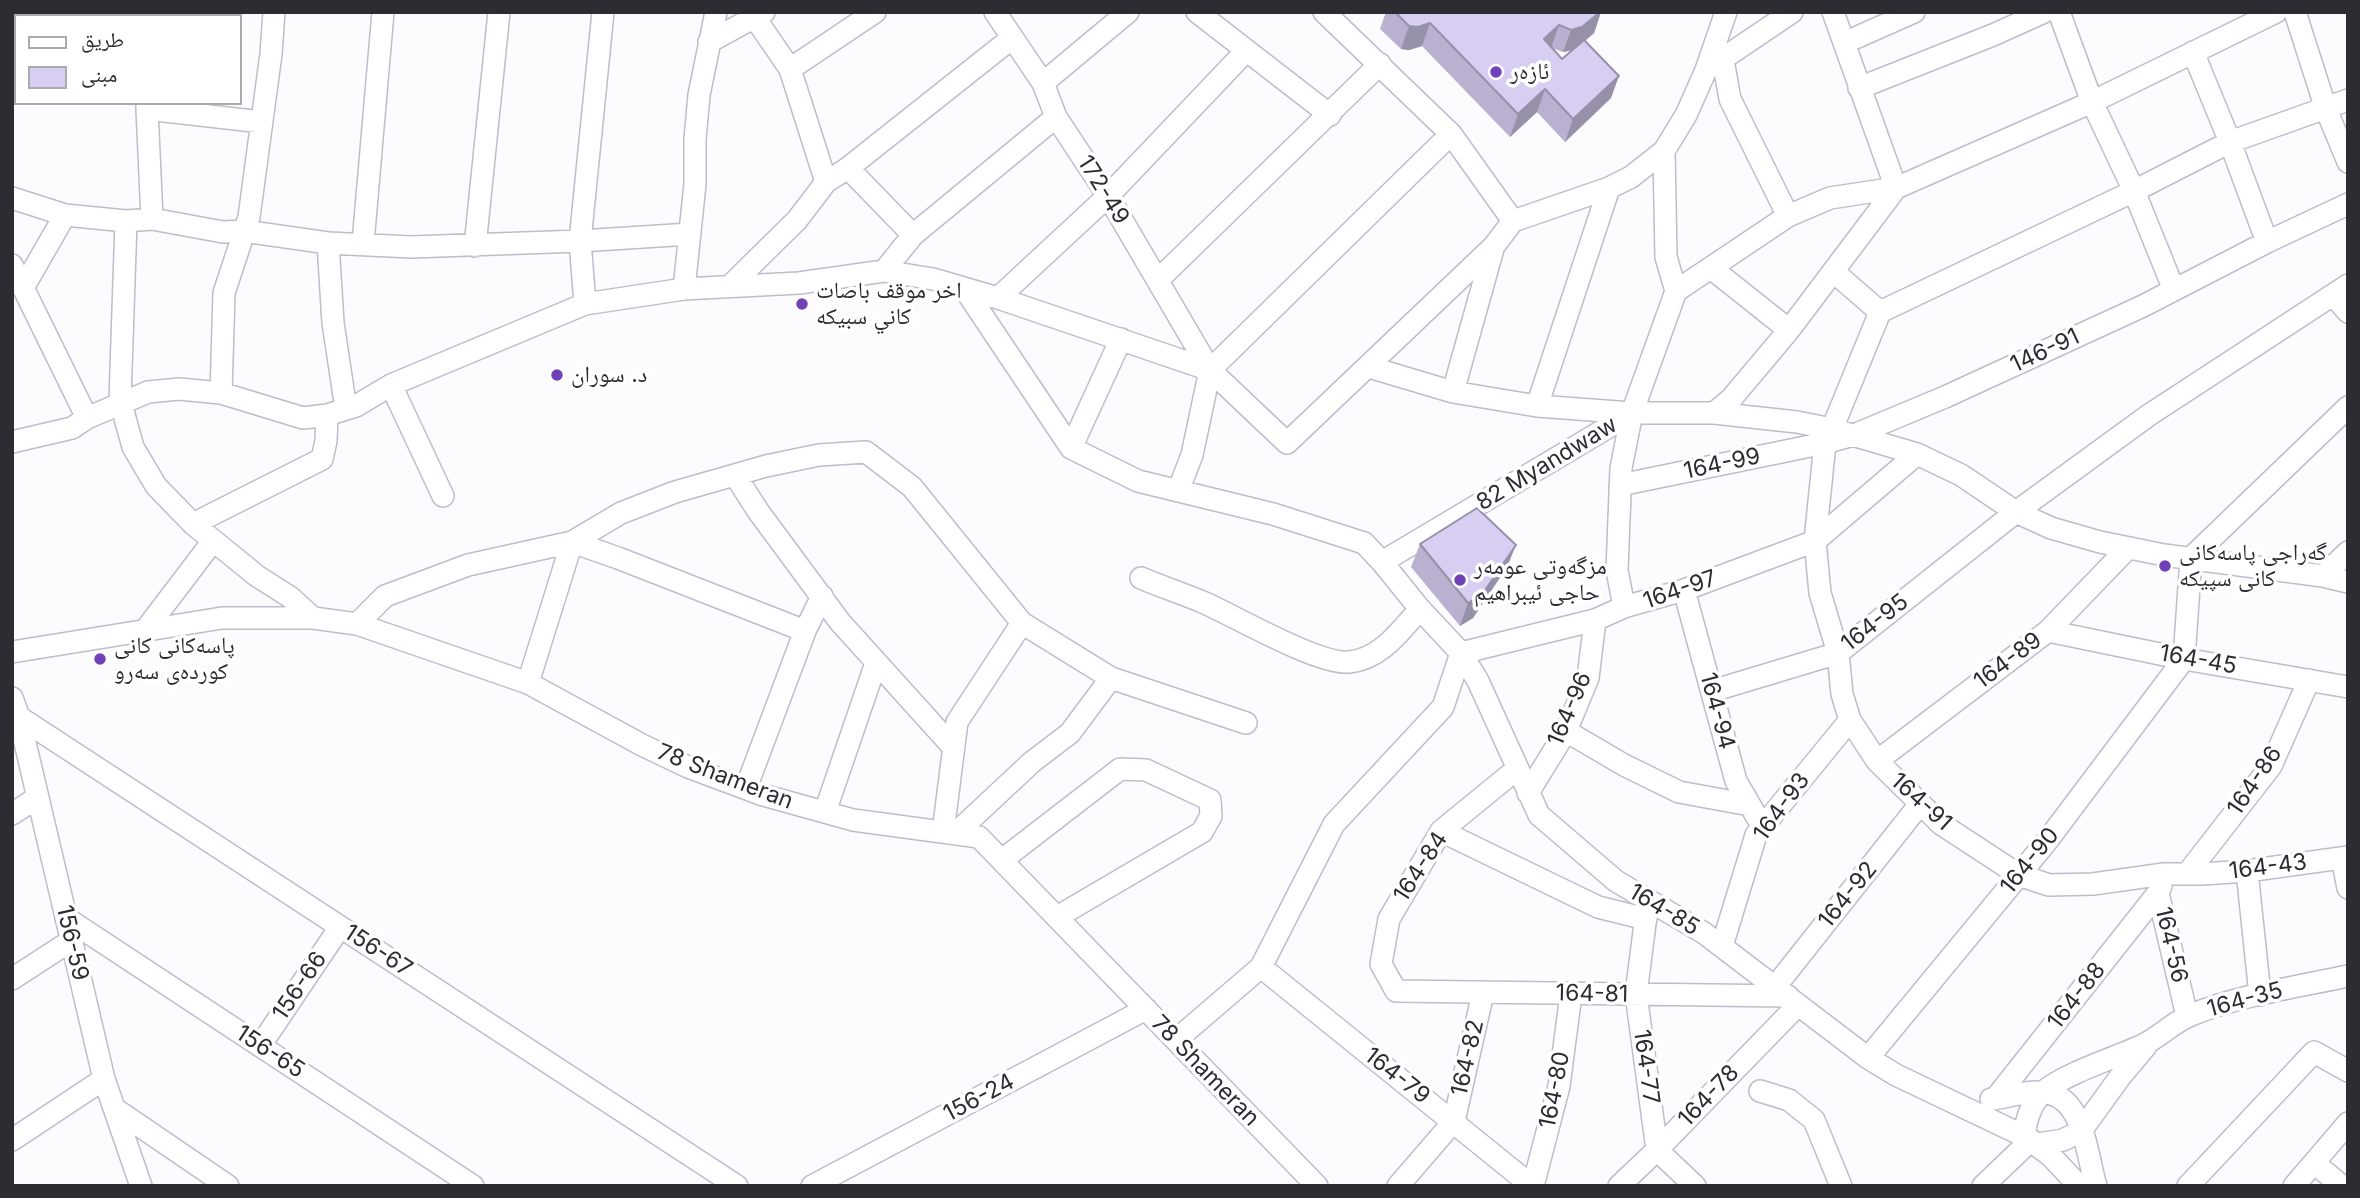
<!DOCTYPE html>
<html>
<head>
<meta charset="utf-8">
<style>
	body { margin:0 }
	#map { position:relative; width:2360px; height:1198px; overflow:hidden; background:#fcfbfe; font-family:Inter,"Noto Naskh Arabic",sans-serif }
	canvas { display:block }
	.frame { position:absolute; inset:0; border:14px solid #2e2c33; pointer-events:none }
	.legend { position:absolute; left:14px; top:14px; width:228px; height:91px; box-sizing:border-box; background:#fff; border:2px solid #ababad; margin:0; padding:9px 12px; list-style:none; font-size:21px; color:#2e2c33 }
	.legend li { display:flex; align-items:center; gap:14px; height:35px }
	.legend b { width:35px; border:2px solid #ababad }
</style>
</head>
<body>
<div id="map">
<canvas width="2360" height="1198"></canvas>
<div class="frame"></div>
<ul class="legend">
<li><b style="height:9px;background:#fff"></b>طريق</li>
<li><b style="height:19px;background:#d8cef2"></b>مبنى</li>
</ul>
</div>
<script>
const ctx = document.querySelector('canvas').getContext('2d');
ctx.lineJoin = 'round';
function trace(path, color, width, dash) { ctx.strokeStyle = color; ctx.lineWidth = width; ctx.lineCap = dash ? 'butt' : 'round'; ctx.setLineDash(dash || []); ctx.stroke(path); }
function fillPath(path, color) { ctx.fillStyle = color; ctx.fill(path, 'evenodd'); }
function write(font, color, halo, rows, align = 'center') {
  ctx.font = font + ' Inter,"Noto Naskh Arabic",sans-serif'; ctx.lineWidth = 7; ctx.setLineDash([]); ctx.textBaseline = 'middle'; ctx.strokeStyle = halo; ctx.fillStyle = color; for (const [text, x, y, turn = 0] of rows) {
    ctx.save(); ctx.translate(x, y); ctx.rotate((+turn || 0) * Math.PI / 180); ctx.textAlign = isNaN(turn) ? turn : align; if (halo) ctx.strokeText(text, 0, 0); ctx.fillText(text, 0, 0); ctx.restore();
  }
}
const minor = new Path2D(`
	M137 12V16
	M995 12 1043 83 1056 117 1108 196 1210 370
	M1197 12 1330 115
	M1324 12 1451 134 1513 221
	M1833 12 1896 188
	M2059 12 2092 102 2134 191 2174 290
	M2295 12 2326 109 2348 162
	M755 18 790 69 826 182
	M709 42 764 12
	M1844 43 1914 12
	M2193 52 2230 142 2267 242
	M1723 60 1730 99 1788 216
	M1712 66 1792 12
	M790 69 875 12
	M1043 83 1128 12
	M1859 88 1993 35 2044 12
	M147 103V109L262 122
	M147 109 152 219
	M848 168 913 235
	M12 198 65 215 126 221 152 219 223 232 244 231 328 243 411 247 580 241 690 234
	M126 221 120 400 133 447 156 486 193 524 257 576 290 597 313 618
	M328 243 333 323 346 409
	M363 243 383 12
	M475 246 499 12
	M12 265 87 418
	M1711 268 1789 330
	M884 271 913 235 1056 117
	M1834 272 1880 312
	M1158 280 1380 64
	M730 286 797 220 826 182 848 168 1012 38
	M23 288 65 215
	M964 288 1071 448 1138 481 1273 514 1364 543 1382 562
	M684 289 695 184V139L699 95 716 12
	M1676 291 1788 216 1830 198 1896 188 2092 102 2276 12
	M2333 295 2348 312
	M998 298 1108 196 1246 51
	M585 304 580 241 603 12
	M1369 367 1453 392 1537 406 1632 413
	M391 385 443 496
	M1453 392 1493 249
	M221 393 224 293 249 217 271 54 274 12
	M1537 406 1609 188
	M1714 413 1731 399 1789 330 1896 188
	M1832 429 1880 312 2134 191 2230 142 2348 100
	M12 442 72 428 87 418 148 392 179 389 221 393 303 418 327 415 356 406 391 385 585 304 684 289 799 283 884 271 933 279 998 298 1210 370 1287 443 1494 246 1513 221 1609 188 1631 177 1664 151 1686 115 1706 70 1726 12
	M1825 443 1815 541 1820 593 1838 653 1842 694 1850 720 1877 761 1941 824 2019 875 2049 885 2093 884 2164 874H2202L2247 871 2348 857
	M1071 448 1121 339
	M735 475 758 511 840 622 953 747
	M1620 485 1825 443 1854 435 1945 397 2143 306 2267 242 2348 204
	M1178 491 1192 455 1210 370 1451 134
	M193 524 322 459 326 441 327 415
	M2323 576 2348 552
	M1141 578C1162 587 1184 594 1205 603 1236 617 1319 665 1349 662 1381 659 1400 631 1420 609
	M1684 590 1736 781 1762 826
	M1624 607 1617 570 1621 468 1632 413 1676 291 1666 257 1664 151
	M1022 623 1111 678 1246 723
	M357 624 385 596 468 565 572 542 621 513 675 492 766 466 819 455 866 452 912 487 1022 623 957 722 943 832
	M2048 631 2184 659 2348 687
	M143 633 213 541
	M12 652 222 618H313L357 624 528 683 642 745 688 767 763 795 853 820 979 837 1317 1186
	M1461 653 1595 620 1624 607 1684 590 1815 541 1917 454
	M528 683 572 542 618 558 805 631
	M1712 691 1838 653 2016 512 2149 415 2348 285
	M12 698 19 717 104 1079 141 1186
	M19 717 737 1186
	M1566 731 1624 765 1679 792 1750 805
	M1877 761 2048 631 2128 548
	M1517 769 1441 831 1389 919 1381 964 1396 991 1788 996
	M746 788 805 631 822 596
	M1528 793 1566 731 1588 678 1595 620
	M825 812 876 663
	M12 814 38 797
	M1441 831 1598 907 1646 919
	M956 833 1032 762 1070 733 1111 678
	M2342 858 2348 888
	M1002 860 1120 769 1146 770 1210 800 1211 816 1202 832 1057 917
	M2247 871 2260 995
	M2187 874 2271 766 2309 680
	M2161 886 2158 893 2187 1016
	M1648 900 1636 994 1657 1150 1695 1186
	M66 918 473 1186
	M1722 946 1756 835 1850 720
	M1261 967 1532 1186
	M12 979 72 940
	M1775 987 1920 804
	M1176 1040 1261 967 1334 824 1443 707 1461 653
	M260 1046 340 927
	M1868 1058 2047 841 2184 659 2191 558 2348 407
	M1760 1091 1789 1100 1814 1120 1841 1186
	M1991 1099C2006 1098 2023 1091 2039 1092 2084 1092 2086 1153 2096 1186
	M1995 1099 2158 893
	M115 1109 228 1186
	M2024 1136C2026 1120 2031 1103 2043 1092 2064 1074 2114 1058 2141 1046 2159 1038 2173 1022 2191 1015 2240 995 2296 987 2348 976
	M12 1140 104 1079
	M2037 1144 2063 1140 2081 1131 2120 1077 2146 1046
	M2314 1163 2342 1186
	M812 1186 1146 1009
	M1398 1186 1454 1121 1483 993
	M1533 1186 1559 1086 1571 994
	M1619 1186 1657 1150 1798 1005
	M1983 1186 2031 1140
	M2079 1186 2051 1156 2024 1136 1896 1075 1868 1058 1704 933 1616 881 1539 815 1478 681 1461 653 1420 609 1382 562 1632 413H1714L1797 422 1832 429 1917 454 1961 475 2016 512 2051 528 2100 542 2164 555 2323 576 2348 582
	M2188 1186 2314 1052 2348 1071
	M2294 1186 2348 1123`);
trace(minor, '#c0bbcd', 24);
trace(minor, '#fff', 21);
fillPath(new Path2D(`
	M1386 12H1601L1594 33 1585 41 1611 98 1565 142 1537 112 1510 137 1422 46 1409 50 1401 49 1380 29ZM1552 48 1563 52 1572 50 1562 59Z
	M1420 544 1507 567 1473 618 1460 626 1411 567Z`), '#bab1d0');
fillPath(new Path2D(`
	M1600 12H1601L1594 33 1574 50 1563 52 1571 30Z
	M1430 23 1422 46 1409 50 1401 49 1409 26Z
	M1559 25 1551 48 1544 39Z
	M1619 76 1611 98 1565 142 1573 119Z
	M1545 89 1537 112 1510 137 1518 114Z
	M1516 545 1507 567 1473 618 1460 626 1468 603Z`), '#9790a9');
const building = new Path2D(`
	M1395 12H1600L1582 27 1571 30 1559 25 1544 39 1562 59 1584 40 1619 76 1573 119 1545 89 1518 114 1430 23 1418 27 1409 26Z
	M1477 508 1516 545 1481 596 1468 603 1420 544Z`);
fillPath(building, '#d8cef2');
trace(building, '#9790a9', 2);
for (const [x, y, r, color] of [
	[1496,72,7,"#7141b8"],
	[802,304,7,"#7141b8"],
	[557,375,7,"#7141b8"],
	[2165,566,7,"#7141b8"],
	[1460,580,7,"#7141b8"],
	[100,659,7,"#7141b8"]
]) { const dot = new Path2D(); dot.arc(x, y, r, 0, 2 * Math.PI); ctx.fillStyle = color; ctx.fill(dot); trace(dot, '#fff', 2.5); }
write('23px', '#2e2c33', '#fff', [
	["ئازەر",1510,72],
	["اخر موقف باصات",816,291],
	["كاني سبيكه",816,317],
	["د. سوران",571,375],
	["گەراجی پاسەکانی",2179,553],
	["کانی سپیکە",2179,579],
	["مزگەوتی عومەر",1474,567],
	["حاجی ئیبراهیم",1474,593],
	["پاسەکانی کانی",114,646],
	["کوردەی سەرو",114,672]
], 'left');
write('23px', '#2e2c33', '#fff', [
	["172-49",1103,190,58],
	["146-91",2045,351,-25],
	["82 Myandwaw",1547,464,-31],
	["164-99",1722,464,-12],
	["164-97",1680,590,-19],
	["164-95",1875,623,-38],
	["164-45",2198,660,10],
	["164-89",2008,661,-37],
	["164-96",1570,709,-67],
	["164-94",1717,711,75],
	["78 Shameran",725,777,21],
	["164-86",2255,781,-56],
	["164-91",1921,802,42],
	["164-93",1782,807,-54],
	["164-90",2030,861,-51],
	["164-84",1421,867,-57],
	["164-43",2268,867,-7],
	["164-92",1848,895,-51],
	["164-85",1664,910,31],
	["156-59",72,943,77],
	["164-56",2171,945,77],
	["156-67",378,951,33],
	["156-66",300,986,-56],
	["164-81",1592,994,1],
	["164-88",2077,996,-52],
	["164-35",2245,1000,-15],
	["156-65",270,1052,33],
	["164-82",1468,1058,-77],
	["164-77",1646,1067,82],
	["78 Shameran",1205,1071,46],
	["164-79",1397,1076,38],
	["164-80",1555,1090,-79],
	["164-78",1709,1096,-46],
	["156-24",979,1098,-28]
]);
</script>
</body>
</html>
